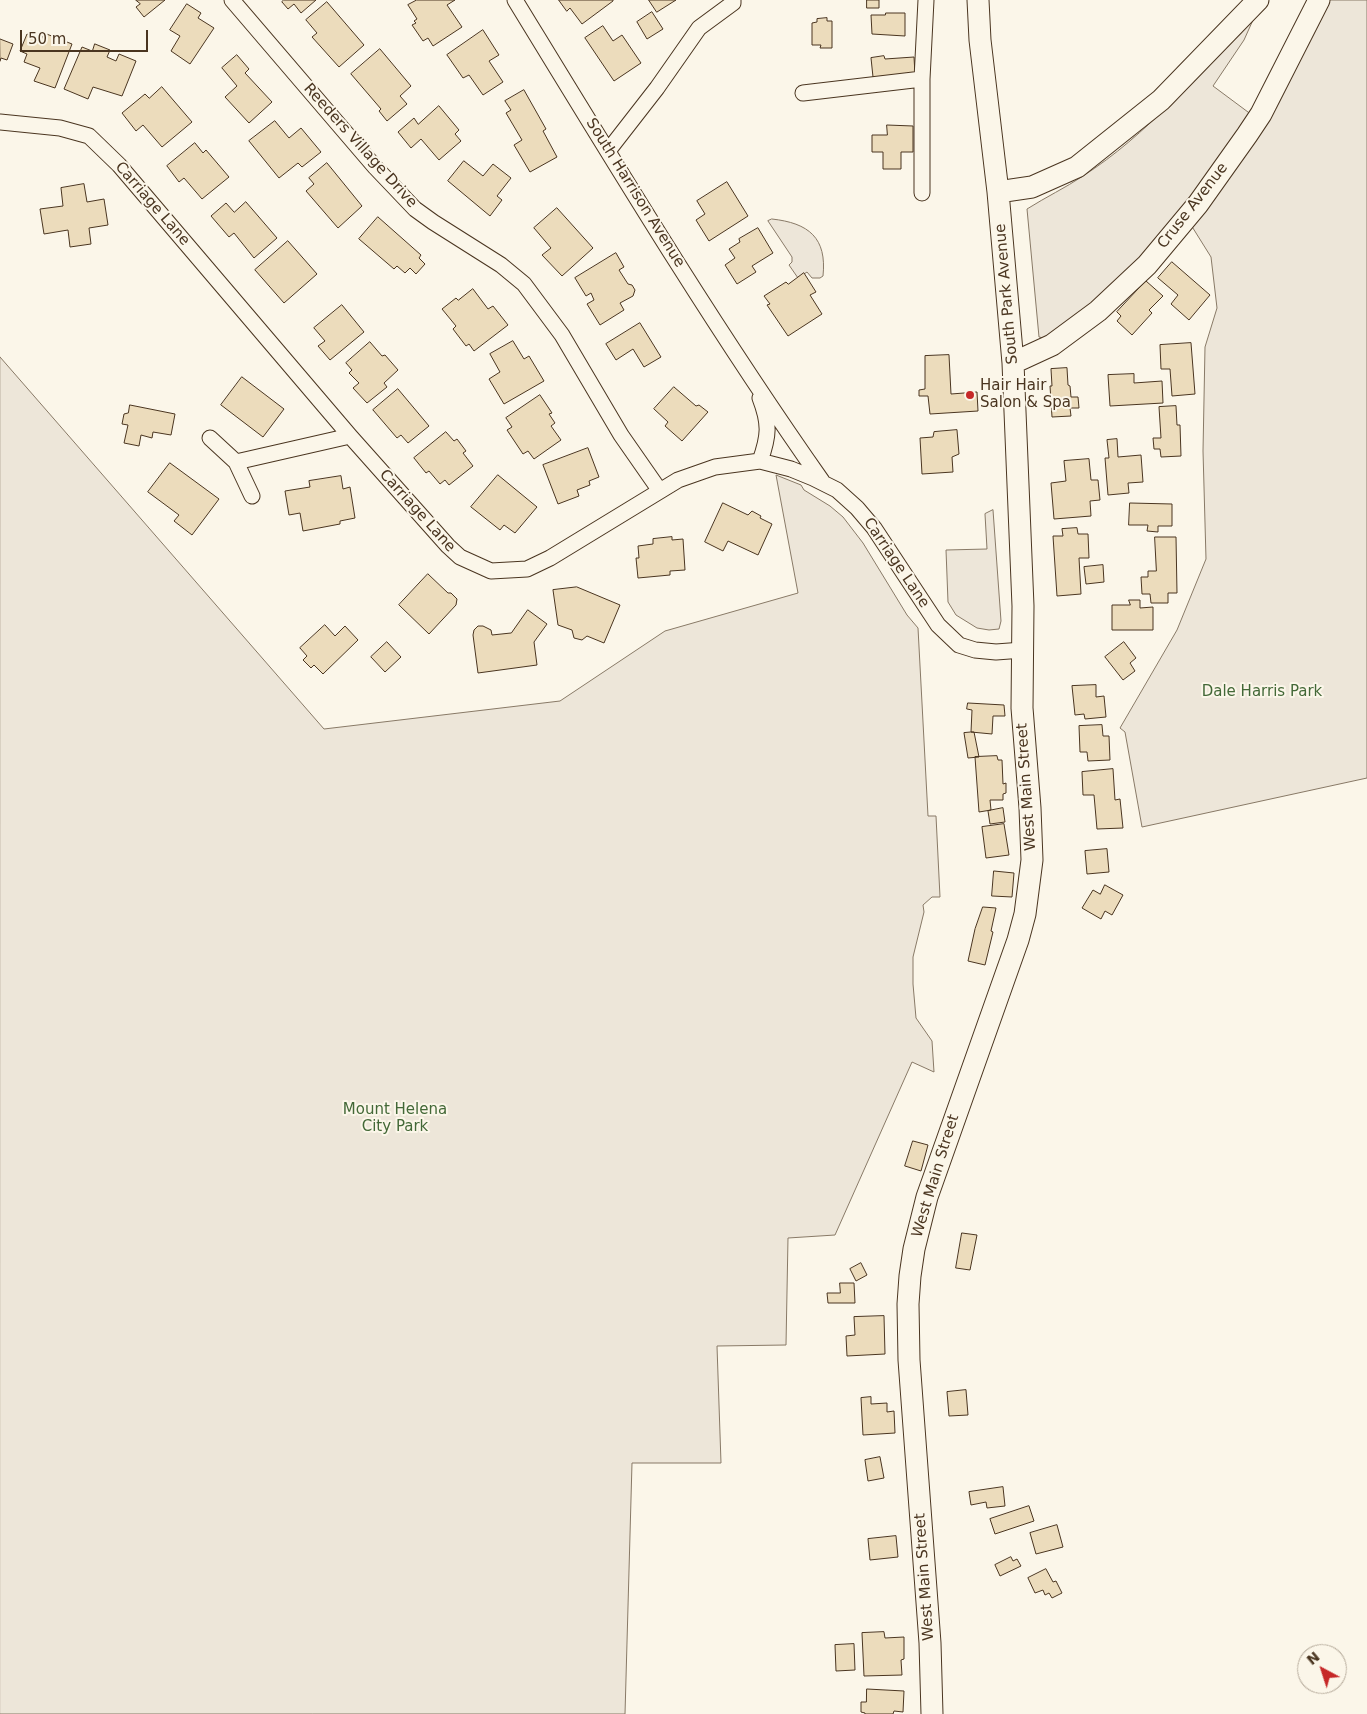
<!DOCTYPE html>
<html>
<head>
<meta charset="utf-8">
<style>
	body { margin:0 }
	#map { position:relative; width:1367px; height:1714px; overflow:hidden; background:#fbf6e9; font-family:"DejaVu Sans",sans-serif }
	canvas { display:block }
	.north { position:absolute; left:1297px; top:1644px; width:50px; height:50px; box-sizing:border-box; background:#fbf6e9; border:1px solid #b4a999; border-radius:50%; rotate:320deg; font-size:14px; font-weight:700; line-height:20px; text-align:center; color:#4a3520 }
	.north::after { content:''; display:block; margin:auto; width:18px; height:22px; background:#c62828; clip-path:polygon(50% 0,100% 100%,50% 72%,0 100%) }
	.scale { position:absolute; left:20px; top:30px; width:128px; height:22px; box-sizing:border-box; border:2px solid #4a3520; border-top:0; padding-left:6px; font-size:15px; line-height:18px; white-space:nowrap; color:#4a3520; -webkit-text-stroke:4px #fbf6e9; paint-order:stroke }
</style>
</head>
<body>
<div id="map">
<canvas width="1367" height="1714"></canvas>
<div class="north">N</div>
<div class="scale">50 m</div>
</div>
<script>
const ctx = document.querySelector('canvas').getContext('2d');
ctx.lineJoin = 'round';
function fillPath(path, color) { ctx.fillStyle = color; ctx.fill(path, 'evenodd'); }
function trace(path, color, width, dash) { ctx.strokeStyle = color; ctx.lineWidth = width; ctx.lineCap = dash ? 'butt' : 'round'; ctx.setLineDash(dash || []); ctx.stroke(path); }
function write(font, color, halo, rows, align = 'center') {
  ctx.font = font + ' "DejaVu Sans",sans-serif'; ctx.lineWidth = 4; ctx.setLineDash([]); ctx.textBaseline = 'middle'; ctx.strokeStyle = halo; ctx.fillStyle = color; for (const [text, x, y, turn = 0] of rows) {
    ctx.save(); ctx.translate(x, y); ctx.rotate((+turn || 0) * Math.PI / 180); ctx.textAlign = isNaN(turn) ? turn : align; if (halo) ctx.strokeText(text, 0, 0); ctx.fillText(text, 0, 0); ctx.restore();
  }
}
const green = new Path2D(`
	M1327 0H1367V778L1142 827 1125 732 1120 728 1177 630 1206 559 1203 451 1205 347 1217 308 1211 257 1191 225 1223 187 1271 115Z
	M1250 20H1253L1244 40 1213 86 1252 115 1232 145 1141 260 1093 303 1048 339 1039 337 1027 209C1046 197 1065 188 1083 176 1147 135 1198 74 1250 20Z
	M772 219C809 223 827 238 823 276L820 278H812L807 272 798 278 789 265 792 262V257L768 221Z
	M0 357 324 729 560 701 665 631 798 593 776 475 801 485 804 490 830 506 843 517 863 543 907 615 918 628 928 816H936L940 897H932L923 905 924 912 913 957V984L916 1018 932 1041 934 1072 912 1062 835 1235 788 1238 786 1345 717 1346 721 1463H632L625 1714H0Z
	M993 510 1001 621 999 629 989 630 977 628 956 615 948 602 946 550 987 549 985 514Z`);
fillPath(green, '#ede6d9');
trace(green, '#887966', 1);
const building = new Path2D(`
	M136 0H165L144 17 136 7 140 4Z
	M284 0H316L301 13 294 4 288 9 282 2Z
	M417 0H455L447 5 462 27 433 46 428 38 423 41 412 25 416 23 414 21 417 19 408 5Z
	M559 0H613V1L582 24 570 8 567 11Z
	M649 0H676L657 12Z
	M867 0H879V8H867Z
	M327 2 364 45 339 67 312 37 317 33 306 20Z
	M187 4 201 13 198 18 214 28 190 64 171 51 180 36 170 30Z
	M652 12 663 29 647 39 637 22Z
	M886 13H905V36L872 34 871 15H885Z
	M827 18V21H832V48H820L821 45H812V23L817 22V19Z
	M603 26 613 41 622 35 641 63 614 81 585 38Z
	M483 30 499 55 489 61 503 82 483 95 469 75 463 78 447 55Z
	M44 33 72 44 55 88 34 81 40 68 24 62 27 54 20 51 27 34 41 39Z
	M0 39 13 44 7 60 1 58 0 61Z
	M95 44 110 50 107 57 116 61 119 54 136 61 122 96 93 87 88 99 64 89 82 47 92 51Z
	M380 49 411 86 400 96 407 104 387 121 379 111 381 109 351 74Z
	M237 55 249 69 245 73 272 102 249 123 225 97 237 86 222 68Z
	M884 56 885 59 914 57 915 74 873 77 871 58Z
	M162 87 192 122 162 147 143 125 136 131 122 113 145 94 149 98Z
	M524 90 546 129 543 131 557 157 530 172 514 145 522 140 506 113 511 110 505 101Z
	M439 106 459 130 455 134 461 141 439 160 421 139 411 148 398 132 414 118 418 124Z
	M275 121 289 138 301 128 321 152 302 167 298 163 279 178 249 141Z
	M887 125 913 126V152H901V169H883V152H872V135H887Z
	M195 143 203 153 206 150 229 177 202 199 184 178 179 182 167 166Z
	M464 161 483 176 493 164 511 178 497 196 502 200 490 216 448 181Z
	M327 163 362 206 338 228 306 191 314 184 309 178Z
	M727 182 748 216 709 241 696 220 705 214 697 201Z
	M84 184 87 202 104 199 108 225 89 228 91 244 70 247 68 230 44 234 40 209 63 206 61 188Z
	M246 202 277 238 254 258 234 233 229 237 211 216 226 203 234 212Z
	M557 208 593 248 562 276 542 255 551 248 534 228Z
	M378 217 421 255 419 258 425 264 416 274 410 268 405 273 397 266 394 269 359 239Z
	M758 228 773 253 752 266 756 272 737 284 725 265 735 258 729 249 740 242 739 239Z
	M288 241 317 274 284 303 255 270Z
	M616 253 624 267 619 270 628 284 632 285 635 290 633 296 620 303 624 310 600 325 587 304 594 300 591 293 586 296 575 278Z
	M1172 262 1210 295 1189 320 1171 304 1178 295 1158 278Z
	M804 273 816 292 810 295 822 314 788 336 767 305 770 304 764 296 786 282 788 284Z
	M1146 281 1163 296 1149 310 1152 313 1132 335 1117 321 1121 316 1117 312Z
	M473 289 488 309 493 306 508 325 474 351 469 344 466 346 453 329 456 326 442 309 456 298 458 300Z
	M342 305 364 332 330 360 318 346 325 341 314 328Z
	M640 323 661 357 644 367 633 349 616 360 606 344Z
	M513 341 524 359 529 356 544 381 504 404 489 379 500 372 490 354Z
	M370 342 382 356 385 355 398 370 384 383 387 387 367 403 353 388 359 383 349 373 352 370 346 363Z
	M1191 343 1195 394 1172 396 1170 369H1161L1160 345Z
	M949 355 951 394 977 392 978 411 930 414 928 396H919V390L925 389V356Z
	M1067 368 1068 385 1070 386 1071 397H1078L1079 408H1070L1071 416 1052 417 1050 386H1052L1051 369Z
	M1134 374V383L1162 381 1163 403 1110 406 1108 375Z
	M242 377 284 409 263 437 221 405Z
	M674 387 696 406 699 405 708 412 682 441 665 426 668 422 654 409Z
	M398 389 429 426 408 443 401 435 397 438 373 410Z
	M540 395 552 413 549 414 555 423 551 426 561 440 534 459 528 451 523 454 507 430 512 427 506 418Z
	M130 405 175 414 171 435 153 432 152 438 141 435 139 446 124 443 128 425 122 424 124 414 128 413Z
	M1176 406 1177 425H1180L1181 456 1161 457 1160 449H1154L1153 438H1161L1159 407Z
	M957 430 959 454 952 457 953 472 922 474 920 438 933 437 934 432Z
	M446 432 454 441 457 439 466 451 463 453 473 466 449 485 445 480 440 484 429 471 426 473 414 458Z
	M1117 439 1118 457 1141 455 1143 482 1128 483 1129 493 1108 495 1105 458H1109L1107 440Z
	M588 448 599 477 589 481 590 485 577 490 579 496 558 504 543 465Z
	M1089 459 1091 480H1098L1100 500 1090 501 1091 516 1054 519 1051 483 1066 481 1064 461Z
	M170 463 219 499 192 535 174 521 179 515 148 492Z
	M498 475 537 507 515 533 504 525 500 530 471 507Z
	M341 476 343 489 350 487 355 518 340 521V524L303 531 300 513 289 515 285 491 310 487 309 481Z
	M723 503 748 515 752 511 761 516 760 518 772 524 758 555 728 541 723 551 705 542Z
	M1130 503 1172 504V526H1158V532L1147 531 1148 525H1129Z
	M1077 528 1078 534H1088L1089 558H1079L1081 594 1057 596 1053 536H1063L1062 529Z
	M672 537V540L683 539 685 570 670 571V575L638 578 636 558H639L638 546 653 544V539Z
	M1155 537H1176L1177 593H1168V603H1151L1150 594H1142L1141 577H1148V571H1156Z
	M1103 565 1104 582 1086 584 1084 567Z
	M428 574 448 593H451L457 599 456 605 429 634 399 605Z
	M577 587 620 605 604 643 587 636 582 640 574 638 572 630 558 625 553 590Z
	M1129 600H1140V608L1153 607V630H1112V605H1130Z
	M528 610 547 624 534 642 537 665 478 673 473 635 474 630 478 626H483L491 630 492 635 511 633Z
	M325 625 335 636 345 626 358 640 323 674 314 665 311 668 303 660 307 656 300 648Z
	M387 642 401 657 385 672 371 657Z
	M1124 642 1136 658 1130 663 1135 671 1123 680 1105 657Z
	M1096 685V697L1104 696 1106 717 1085 719 1084 714 1075 715 1072 686Z
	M968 703 1004 705 1005 716H993L992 734 971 732 972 710 967 709Z
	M1102 725 1103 736H1109L1110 760 1088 761 1087 752H1080L1079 726Z
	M971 732H974L979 757 968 758 964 733Z
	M997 756 998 760H1002L1003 784 1006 783V793L1003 794V800H990L991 810 979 812 975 757Z
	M1113 769 1115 800 1120 799 1123 828 1097 829 1094 795H1083L1082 772Z
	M1003 808 1005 822 990 824 988 811Z
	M1004 824 1009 855 986 858 982 827Z
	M1107 849 1109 872 1087 874 1085 851Z
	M994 871 1014 873 1012 897 992 896Z
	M1105 885 1123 895 1112 915 1105 911 1101 919 1082 908 1093 890 1100 894Z
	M983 907 996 908 991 931 993 932 985 965 968 961 975 929Z
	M913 1141 928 1145 921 1171 905 1166Z
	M962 1233 977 1235 970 1270 956 1268Z
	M861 1263 867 1275 856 1281 850 1269Z
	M840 1283H854L855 1303H828L827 1293H840Z
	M884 1316 885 1354 847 1356 846 1336 855 1335 854 1317Z
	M966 1390 968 1415 949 1416 947 1392Z
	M871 1397V1404L887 1403V1412L894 1411 895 1433 863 1435 861 1398Z
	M880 1457 884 1478 868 1481 865 1460Z
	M1003 1487 1005 1506 987 1508 986 1502 971 1505 969 1492Z
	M1029 1506 1034 1521 995 1534 990 1519Z
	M1057 1525 1063 1547 1036 1554 1030 1533Z
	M896 1536 898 1557 870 1560 868 1539Z
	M1011 1557 1013 1561 1017 1559 1021 1566 1000 1576 995 1565Z
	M1046 1569 1053 1582 1056 1581 1062 1593 1052 1598 1049 1593 1045 1595 1043 1590 1035 1593 1028 1578Z
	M884 1632 885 1638 904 1637V1659L901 1660 902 1675 864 1676 862 1633Z
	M854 1644 855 1670 836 1671 835 1645Z
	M867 1689 904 1691 903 1712 894 1711 893 1714H865V1713L861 1712V1702H866Z`);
fillPath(building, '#ecdcbc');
trace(building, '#4a3520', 1);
const street = new Path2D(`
	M232 0 375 167 415 209 433 222 501 265 524 284 562 335 621 435 660 491
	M515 0C614 162 713 326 822 481
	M803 93 922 79
	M0 122 60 128 89 136 119 165 350 436 448 546 460 557 491 571 527 569 550 558 678 480 715 467 760 461 791 469 813 478 837 490 857 508 874 528 938 625 959 645 975 650 996 652 1023 650
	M608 151 657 88 699 28 733 3V0
	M922 193V79L926 0
	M210 438 236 462 350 436
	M760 461C769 436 770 424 760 398
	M236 462 252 496`);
const secondary = new Path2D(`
	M998 192 1032 187 1077 167 1161 100 1258 0
	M1013 363 1052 345 1098 311 1147 265 1198 204 1247 135 1261 114 1319 0
	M932 1714 930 1643 909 1360 908 1304 910 1276 914 1249 927 1197 1018 940 1025 914 1032 860 1030 808 1022 708 1023 606 1013 363 998 192 980 40 978 0`);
trace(street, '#4a3520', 17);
trace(secondary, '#4a3520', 23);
trace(street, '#fbf6e9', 15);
trace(secondary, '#fbf6e9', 21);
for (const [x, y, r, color] of [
	[970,395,5,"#c62828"]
]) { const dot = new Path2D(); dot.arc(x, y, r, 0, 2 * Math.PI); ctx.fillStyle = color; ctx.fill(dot); trace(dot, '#fbf6e9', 2); }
write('15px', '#4a3520', '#fbf6e9', [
	["Reeders Village Drive",360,146,48],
	["South Harrison Avenue",635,193,58],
	["Carriage Lane",152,204,49],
	["Cruse Avenue",1193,206,-52],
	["South Park Avenue",1007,294,-95],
	["Carriage Lane",417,511,48],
	["Carriage Lane",896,563,56],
	["West Main Street",1027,787,-94],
	["West Main Street",936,1176,-73],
	["West Main Street",925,1577,-94]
]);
write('15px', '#4a3520', '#fbf6e9', [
	["Hair Hair",980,386],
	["Salon & Spa",980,403]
], 'left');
write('15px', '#436837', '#fbf6e9', [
	["Dale Harris Park",1262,692],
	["Mount Helena",395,1110],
	["City Park",395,1127]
]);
</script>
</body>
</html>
